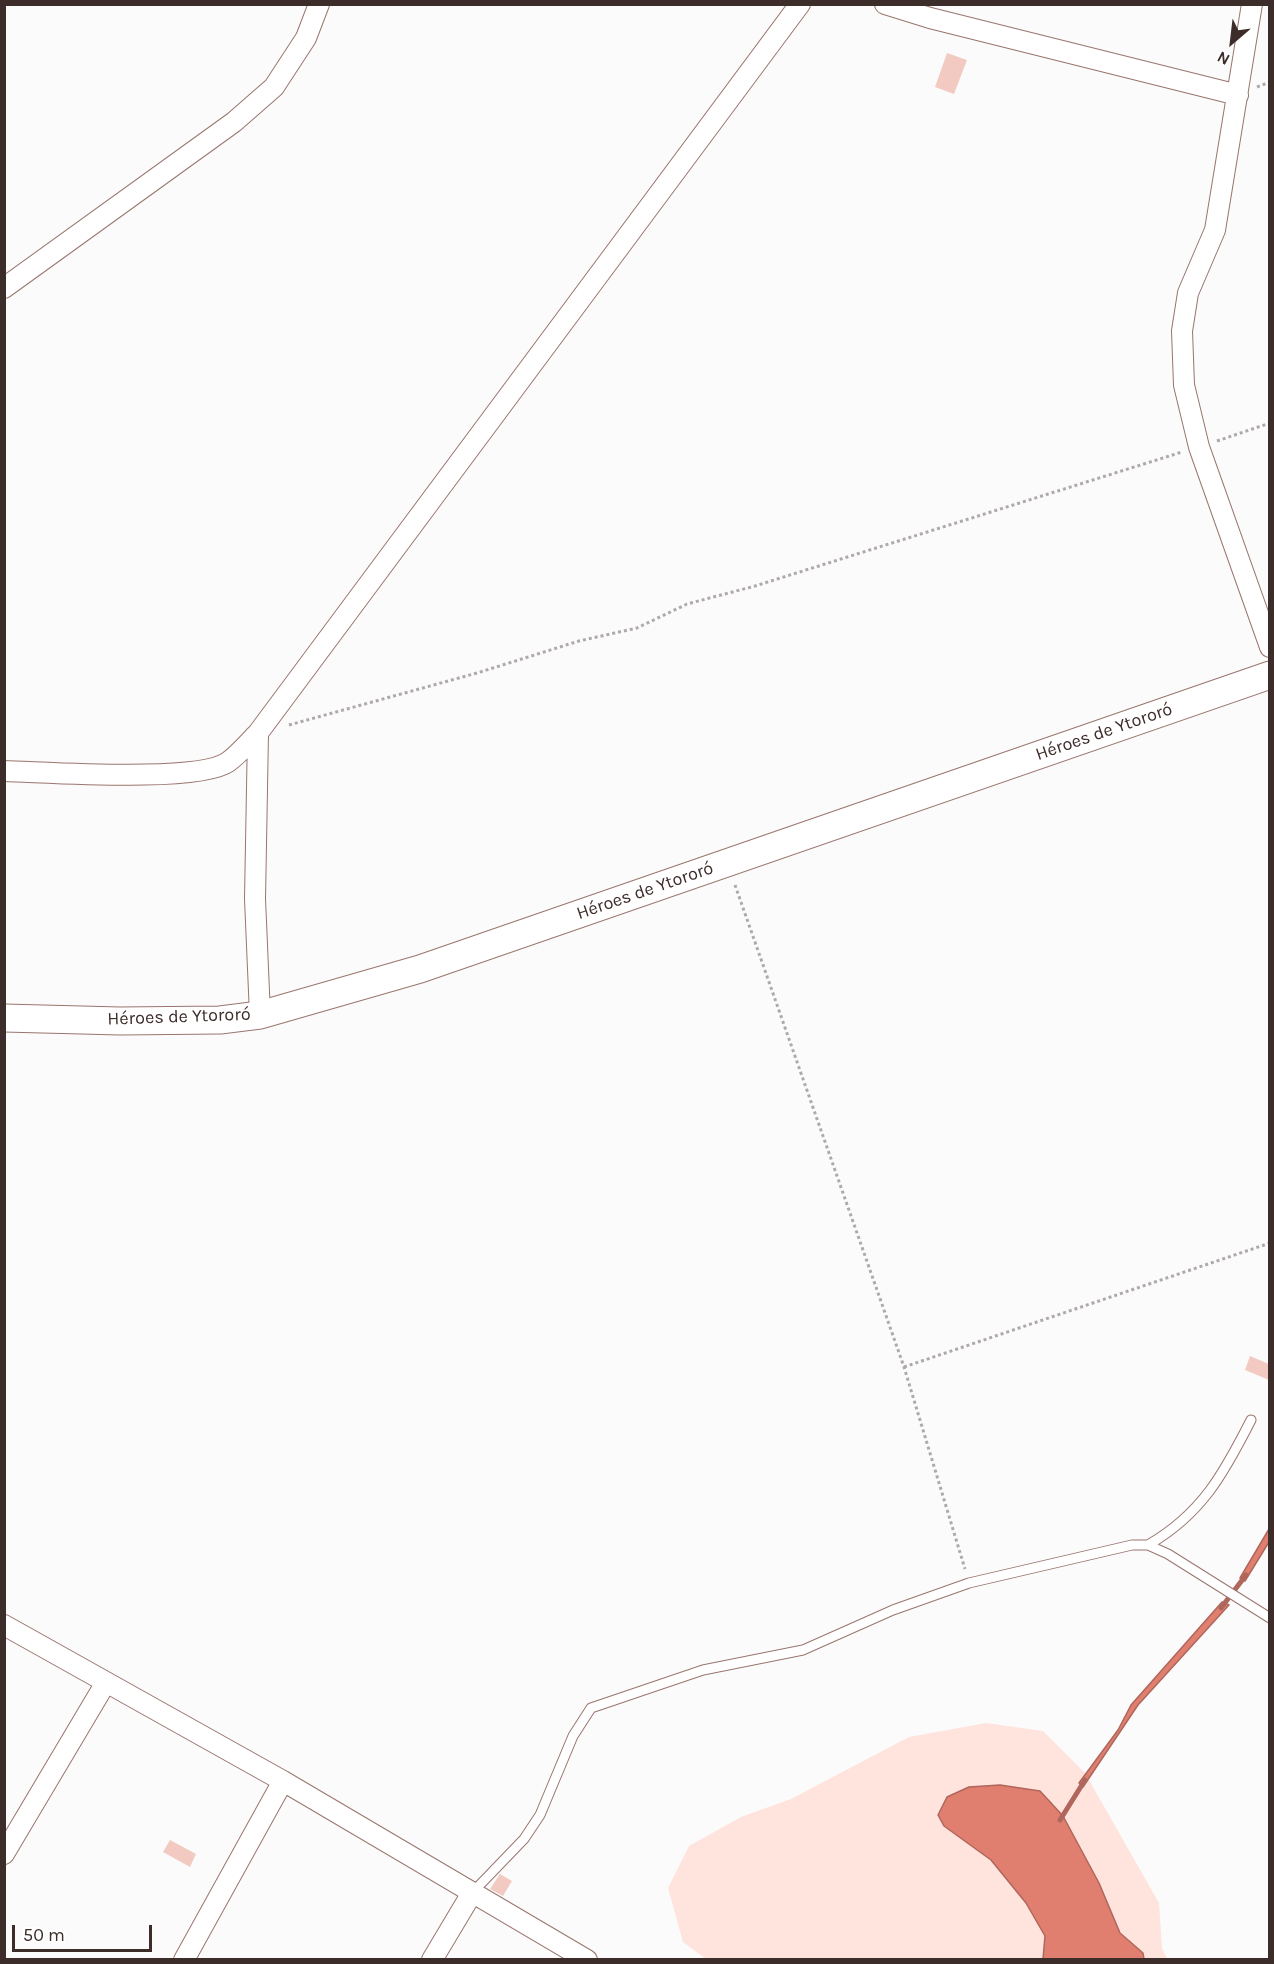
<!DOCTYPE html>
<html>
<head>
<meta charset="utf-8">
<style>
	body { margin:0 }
	#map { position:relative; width:1274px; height:1964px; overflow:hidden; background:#fbfbfb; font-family:Karla,sans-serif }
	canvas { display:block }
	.frame { position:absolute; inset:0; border:6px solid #3c2c2a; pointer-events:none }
	.north { position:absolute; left:1202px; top:12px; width:60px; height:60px; -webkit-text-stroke:4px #fff; paint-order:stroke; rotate:208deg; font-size:16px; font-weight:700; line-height:24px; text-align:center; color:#3c2c2a }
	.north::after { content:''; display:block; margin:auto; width:21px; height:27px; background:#3c2c2a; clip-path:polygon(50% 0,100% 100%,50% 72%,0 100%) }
	.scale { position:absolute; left:12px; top:1925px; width:140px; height:27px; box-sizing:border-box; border:3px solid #3c2c2a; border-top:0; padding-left:8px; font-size:18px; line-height:21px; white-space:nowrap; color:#3c2c2a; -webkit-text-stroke:4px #fff; paint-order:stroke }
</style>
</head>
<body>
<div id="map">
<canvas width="1274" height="1964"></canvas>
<div class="frame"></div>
<div class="north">N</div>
<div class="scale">50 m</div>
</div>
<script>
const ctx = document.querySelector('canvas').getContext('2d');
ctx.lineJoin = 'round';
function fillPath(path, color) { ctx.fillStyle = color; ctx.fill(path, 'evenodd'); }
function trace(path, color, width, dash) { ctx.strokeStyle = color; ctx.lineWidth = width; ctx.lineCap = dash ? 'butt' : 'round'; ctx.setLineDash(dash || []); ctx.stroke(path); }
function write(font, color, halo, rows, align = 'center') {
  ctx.font = font + ' Karla,sans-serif'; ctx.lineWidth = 4.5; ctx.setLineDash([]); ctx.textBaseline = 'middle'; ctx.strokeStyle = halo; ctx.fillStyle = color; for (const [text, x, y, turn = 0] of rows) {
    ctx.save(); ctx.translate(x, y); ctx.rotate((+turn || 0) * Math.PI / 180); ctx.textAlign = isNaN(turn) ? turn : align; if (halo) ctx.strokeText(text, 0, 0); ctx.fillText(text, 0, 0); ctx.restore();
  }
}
fillPath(new Path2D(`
	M986 1723 1043 1731 1085 1773 1159 1903 1162 1948 1167 1959H706L683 1942 668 1888 689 1846 741 1817 791 1799 909 1737Z`), '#ffe3dd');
const water = new Path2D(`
	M1269 1529V1542L1245 1581 1240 1578Z
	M1222 1602 1229 1605 1138 1705 1083 1787 1079 1783 1118 1730 1131 1705Z
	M1000 1785 1040 1791 1063 1816 1099 1883 1120 1933 1143 1953 1144 1959H1043L1045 1936 1026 1903 991 1860 944 1826 938 1815 947 1797 969 1787Z`);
fillPath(water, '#e07f70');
trace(water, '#af665b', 1.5);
trace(new Path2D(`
	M1221 1608 1246 1575
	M1060 1820 1085 1780`), '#af665b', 5);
fillPath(new Path2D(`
	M947 53 967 60 954 94 935 87Z
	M1250 1356 1269 1364V1380L1245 1370Z
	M170 1840 196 1854 190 1867 163 1852Z
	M500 1874 512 1881 503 1896 490 1889Z`), '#f2cac2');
const lane = new Path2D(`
	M1148 1545C1202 1514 1224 1473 1251 1420
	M472 1893 524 1839 540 1815 573 1736 591 1708 703 1670 803 1650 893 1610 969 1583 1132 1545H1148L1168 1554 1270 1618`);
const street = new Path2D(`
	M885 4 930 18 1238 95
	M1252 4 1215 230 1188 293 1182 331 1184 385 1199 447 1270 647
	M4 288 234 122 274 87 306 38 319 4
	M258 733 255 899 260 1015
	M4 771C48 772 198 783 228 762 239 754 249 742 258 733L800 4
	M4 1625 283 1781 587 1960
	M4 1854 105 1684
	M184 1960 283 1781
	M432 1960 472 1893`);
const secondary = new Path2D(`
	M4 1018 120 1021 220 1020 260 1015 420 969 1270 675`);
trace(lane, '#99756e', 11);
trace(street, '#99756e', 22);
trace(secondary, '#99756e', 29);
trace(new Path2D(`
	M1257 87 1270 82
	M1217 441 1270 423
	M289 725 477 673 579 641 637 628 687 604 755 586 1182 452
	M735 885 904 1367 965 1569
	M904 1367 1270 1243`), '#b0a9a9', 3, [3, 3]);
trace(lane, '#fff', 9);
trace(street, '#fff', 20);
trace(secondary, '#fff', 27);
write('18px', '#3c2c2a', '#fff', [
	["Héroes de Ytororó",1104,732,-19],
	["Héroes de Ytororó",645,891,-19],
	["Héroes de Ytororó",179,1017,-2]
]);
</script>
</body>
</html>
